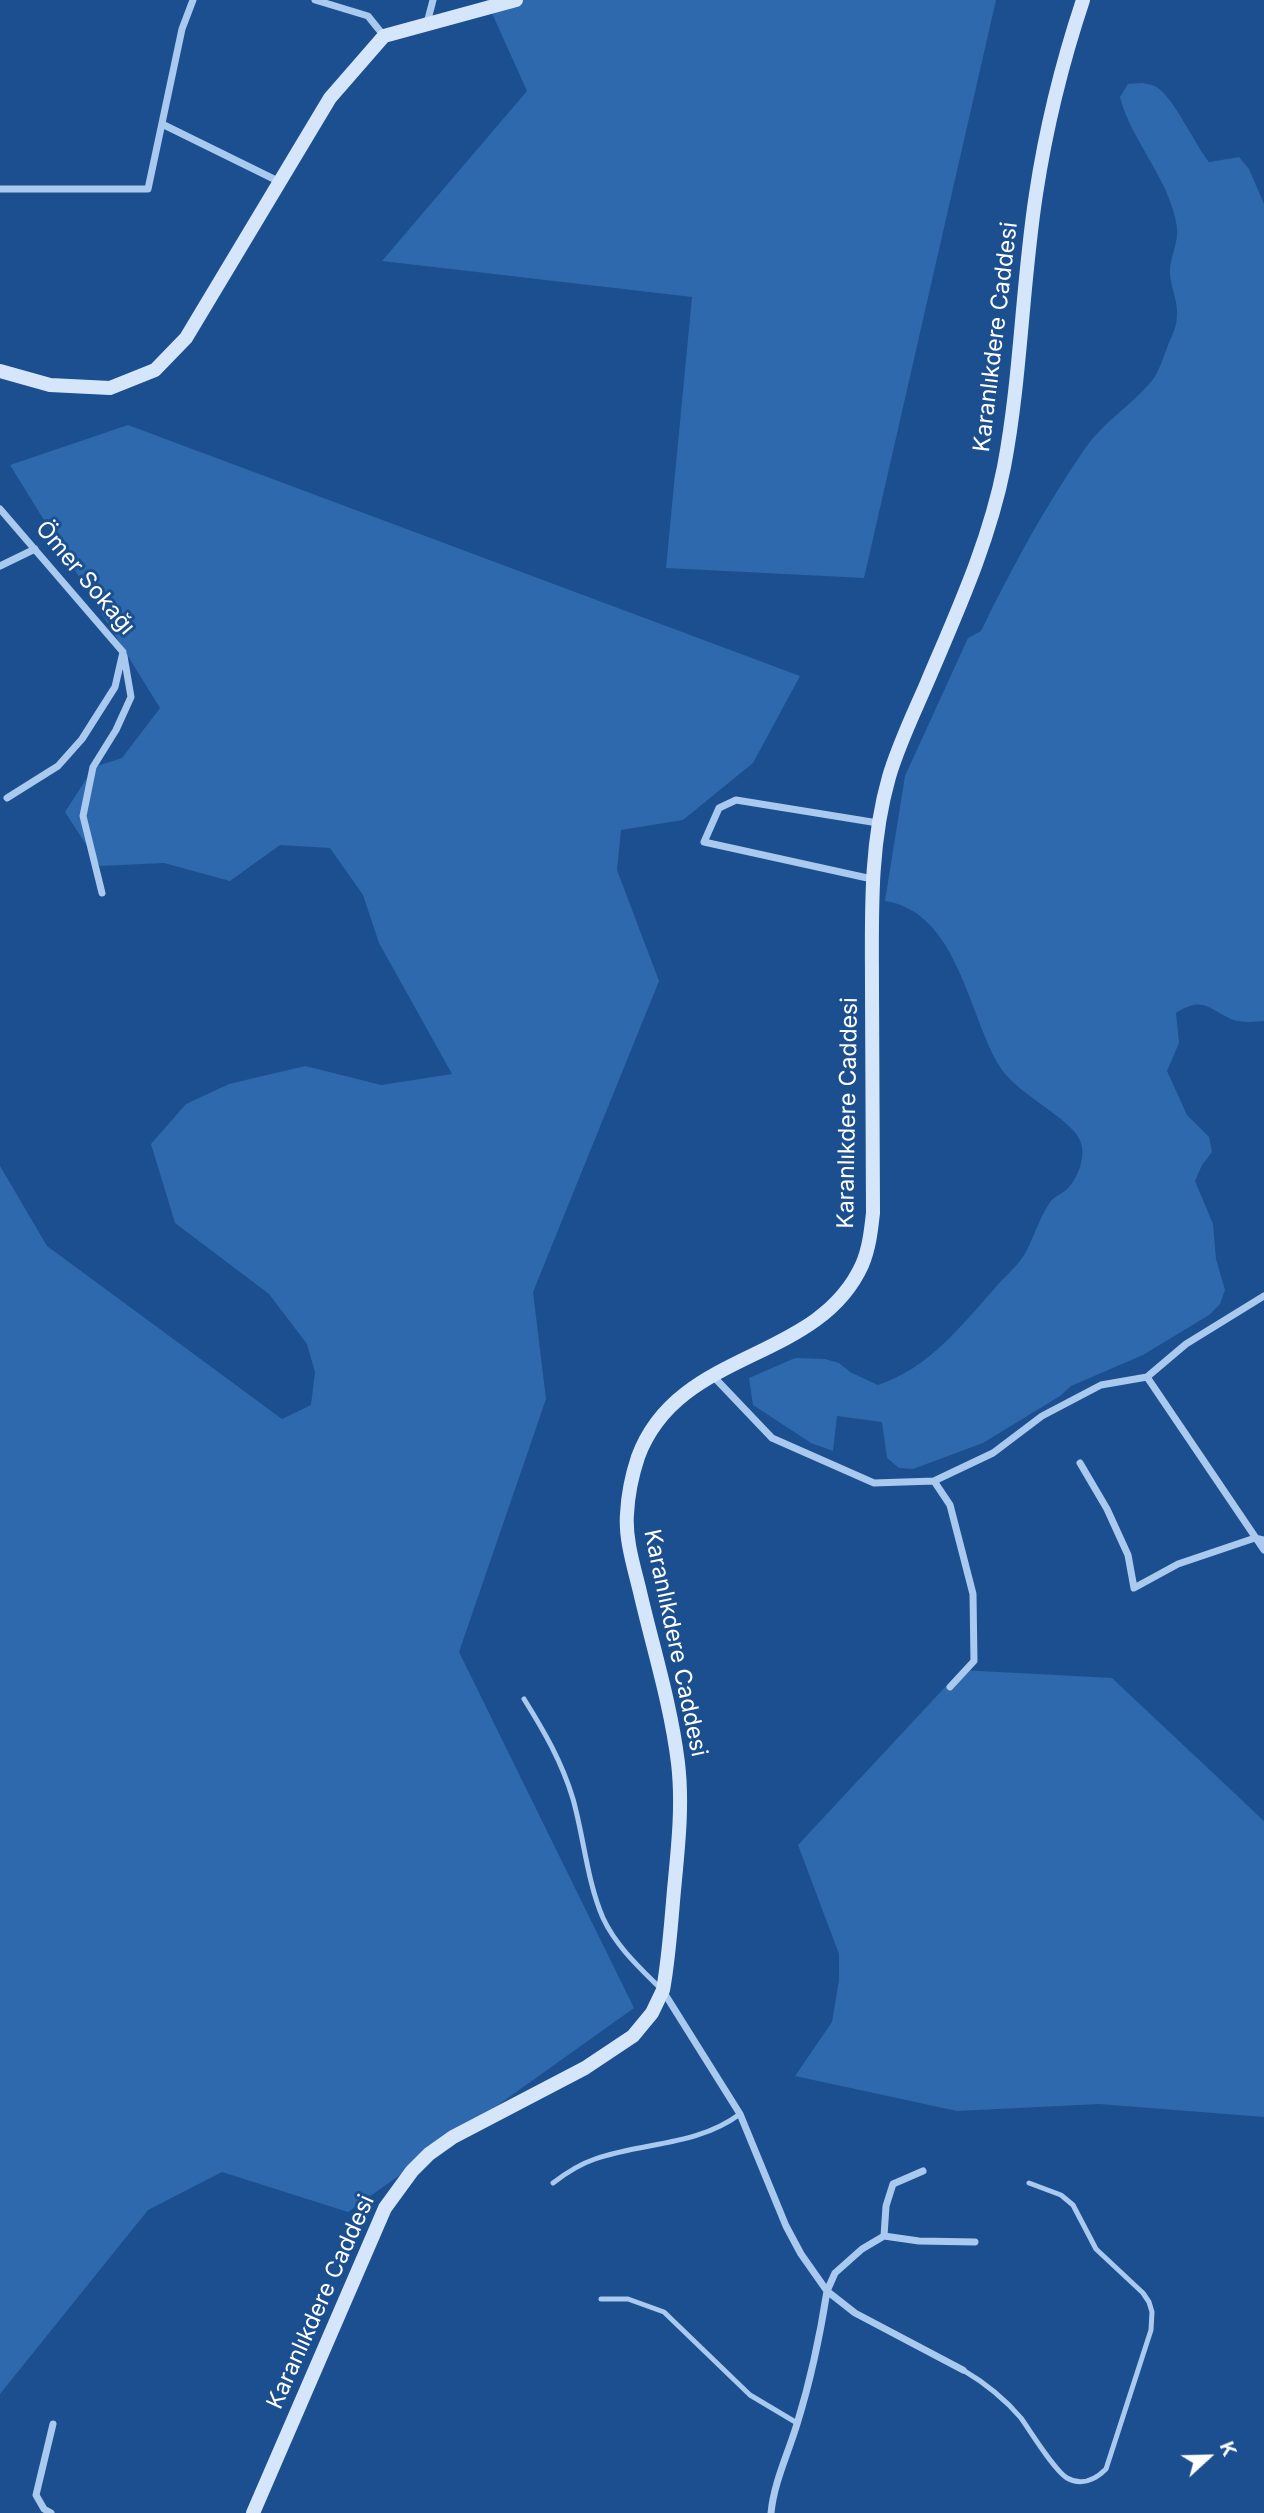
<!DOCTYPE html>
<html>
<head>
<meta charset="utf-8">
<style>
	body { margin:0 }
	#map { position:relative; width:1264px; height:2513px; overflow:hidden; background:#1b4f8f; font-family:Inter,sans-serif }
	canvas { display:block }
	.north { position:absolute; left:1173px; top:2422px; width:70px; height:70px; -webkit-text-stroke:5px #1b4f8f; paint-order:stroke; rotate:68deg; font-size:19px; font-weight:700; line-height:28px; text-align:center; color:#fff }
	.north::after { content:''; display:block; margin:auto; width:24px; height:32px; background:#fff; clip-path:polygon(50% 0,100% 100%,50% 72%,0 100%) }
</style>
</head>
<body>
<div id="map">
<canvas width="1264" height="2513"></canvas>
<div class="north">K</div>
</div>
<script>
const ctx = document.querySelector('canvas').getContext('2d');
ctx.lineJoin = 'round';
function fillPath(path, color) { ctx.fillStyle = color; ctx.fill(path, 'evenodd'); }
function trace(path, color, width, dash) { ctx.strokeStyle = color; ctx.lineWidth = width; ctx.lineCap = dash ? 'butt' : 'round'; ctx.setLineDash(dash || []); ctx.stroke(path); }
function write(font, color, halo, rows, align = 'center') {
  ctx.font = font + ' Inter,sans-serif'; ctx.lineWidth = 6; ctx.setLineDash([]); ctx.textBaseline = 'middle'; ctx.strokeStyle = halo; ctx.fillStyle = color; for (const [text, x, y, turn = 0] of rows) {
    ctx.save(); ctx.translate(x, y); ctx.rotate((+turn || 0) * Math.PI / 180); ctx.textAlign = isNaN(turn) ? turn : align; if (halo) ctx.strokeText(text, 0, 0); ctx.fillText(text, 0, 0); ctx.restore();
  }
}
fillPath(new Path2D(`
	M486 0H996L864 578 666 568 692 297 382 261 527 91Z
	M1142 83C1148 84 1154 85 1158 88 1175 100 1194 143 1209 162L1239 157 1249 169 1264 204V1021C1253 1022 1242 1023 1231 1019 1207 1008 1203 996 1176 1013L1179 1043 1167 1071 1187 1115 1209 1137 1212 1152 1202 1165 1195 1181 1213 1224 1216 1259 1225 1290 1220 1304 1209 1315 1143 1355 1071 1386 1060 1396 983 1443 913 1469 899 1468 887 1458 882 1422 837 1416 833 1451 811 1443 753 1405 749 1378 795 1358 825 1359 839 1363 850 1372 878 1385C929 1368 960 1327 995 1288 1004 1277 1019 1265 1026 1252 1034 1236 1039 1219 1049 1204 1053 1197 1058 1196 1065 1191 1077 1181 1086 1158 1081 1143 1075 1120 1016 1094 1000 1067 968 1015 958 912 885 901L905 776 968 638 981 631C1012 567 1046 505 1086 447 1104 422 1130 406 1150 383 1159 373 1163 358 1168 345 1172 336 1177 326 1177 315 1178 301 1171 288 1170 274 1169 257 1179 244 1177 227 1170 179 1131 141 1120 97L1128 84Z
	M128 425 800 676 753 763 683 820 621 830 617 870 659 981 533 1292 546 1399 459 1652 634 2008 348 2212 222 2172 148 2210 0 2394V1166L47 1246 282 1419 311 1405 315 1372 307 1344 269 1294 175 1223 151 1144 186 1104 229 1084 305 1066 381 1085 452 1074 379 943 363 895 330 848 280 845 230 881 164 863 100 866 65 812 94 767 122 758 160 708 10 465Z
	M961 1670 1112 1678 1264 1821V2117L1099 2104 957 2111 795 2076 832 2022 839 1980V1954L798 1845Z`), '#2e69ad');
trace(new Path2D(`
	M524 1699C544 1731 562 1762 573 1799 584 1838 587 1881 603 1918 616 1946 639 1967 660 1988
	M553 2183C566 2173 580 2164 595 2159 644 2142 697 2146 740 2114
	M601 2299H628L664 2312 750 2395 797 2423
	M963 2370C985 2383 1004 2398 1021 2418 1031 2432 1054 2470 1067 2478 1081 2486 1095 2480 1106 2469L1151 2330 1152 2312 1149 2302 1143 2293 1096 2249 1073 2205 1061 2195 1029 2183`), '#a9c9ee', 5);
trace(new Path2D(`
	M315 0 368 16 384 36
	M427 23 433 0
	M162 124 280 182
	M0 189H148L182 29 193 0
	M0 509 123 652 115 687 82 739 58 766 7 798
	M0 566 35 549
	M872 879 704 842 719 808 736 800 878 823
	M102 893 83 816 93 767 116 730 131 697 124 656
	M712 1375 772 1438 874 1483 934 1481 993 1453 1042 1416 1101 1385 1147 1377 1264 1550
	M1147 1377 1186 1344 1264 1296
	M1080 1463 1107 1509 1128 1555 1134 1588 1178 1564 1255 1538 1264 1540
	M934 1481 950 1505 973 1594 974 1661 950 1687
	M663 1991 740 2114 786 2226 801 2254 827 2291C820 2336 810 2382 797 2424 788 2454 774 2482 771 2513
	M884 2236 886 2206 893 2184 923 2171
	M963 2370 855 2313 827 2291 835 2273 862 2249 884 2236 919 2241 975 2242
	M51 2513 44 2509 36 2495 53 2424`), '#a9c9ee', 7);
trace(new Path2D(`
	M0 371 50 385 110 388 155 370 186 338 330 98 384 36 516 0
	M253 2513 385 2208 412 2171 429 2154 453 2137 585 2068 633 2036 652 2013 663 1990C669 1957 671 1924 674 1890 678 1848 683 1805 678 1763 671 1705 653 1648 640 1592 634 1567 625 1539 627 1514 628 1494 632 1475 638 1457 678 1348 817 1364 862 1265 869 1249 871 1231 873 1213 872 1138 872 1063 872 988 872 917 869 847 889 777 898 746 913 715 926 685 956 614 989 543 1004 467 1021 377 1022 285 1036 194 1046 128 1062 63 1083 0`), '#d6e6fa', 14);
write('23px', '#fff', '#1b4f8f', [
	["Karanlıkdere Caddesi",996,337,-83],
	["Ömer Sokağı",85,578,50],
	["Karanlıkdere Caddesi",848,1113,-89],
	["Karanlıkdere Caddesi",675,1643,78],
	["Karanlıkdere Caddesi",321,2302,-66]
]);
</script>
</body>
</html>
